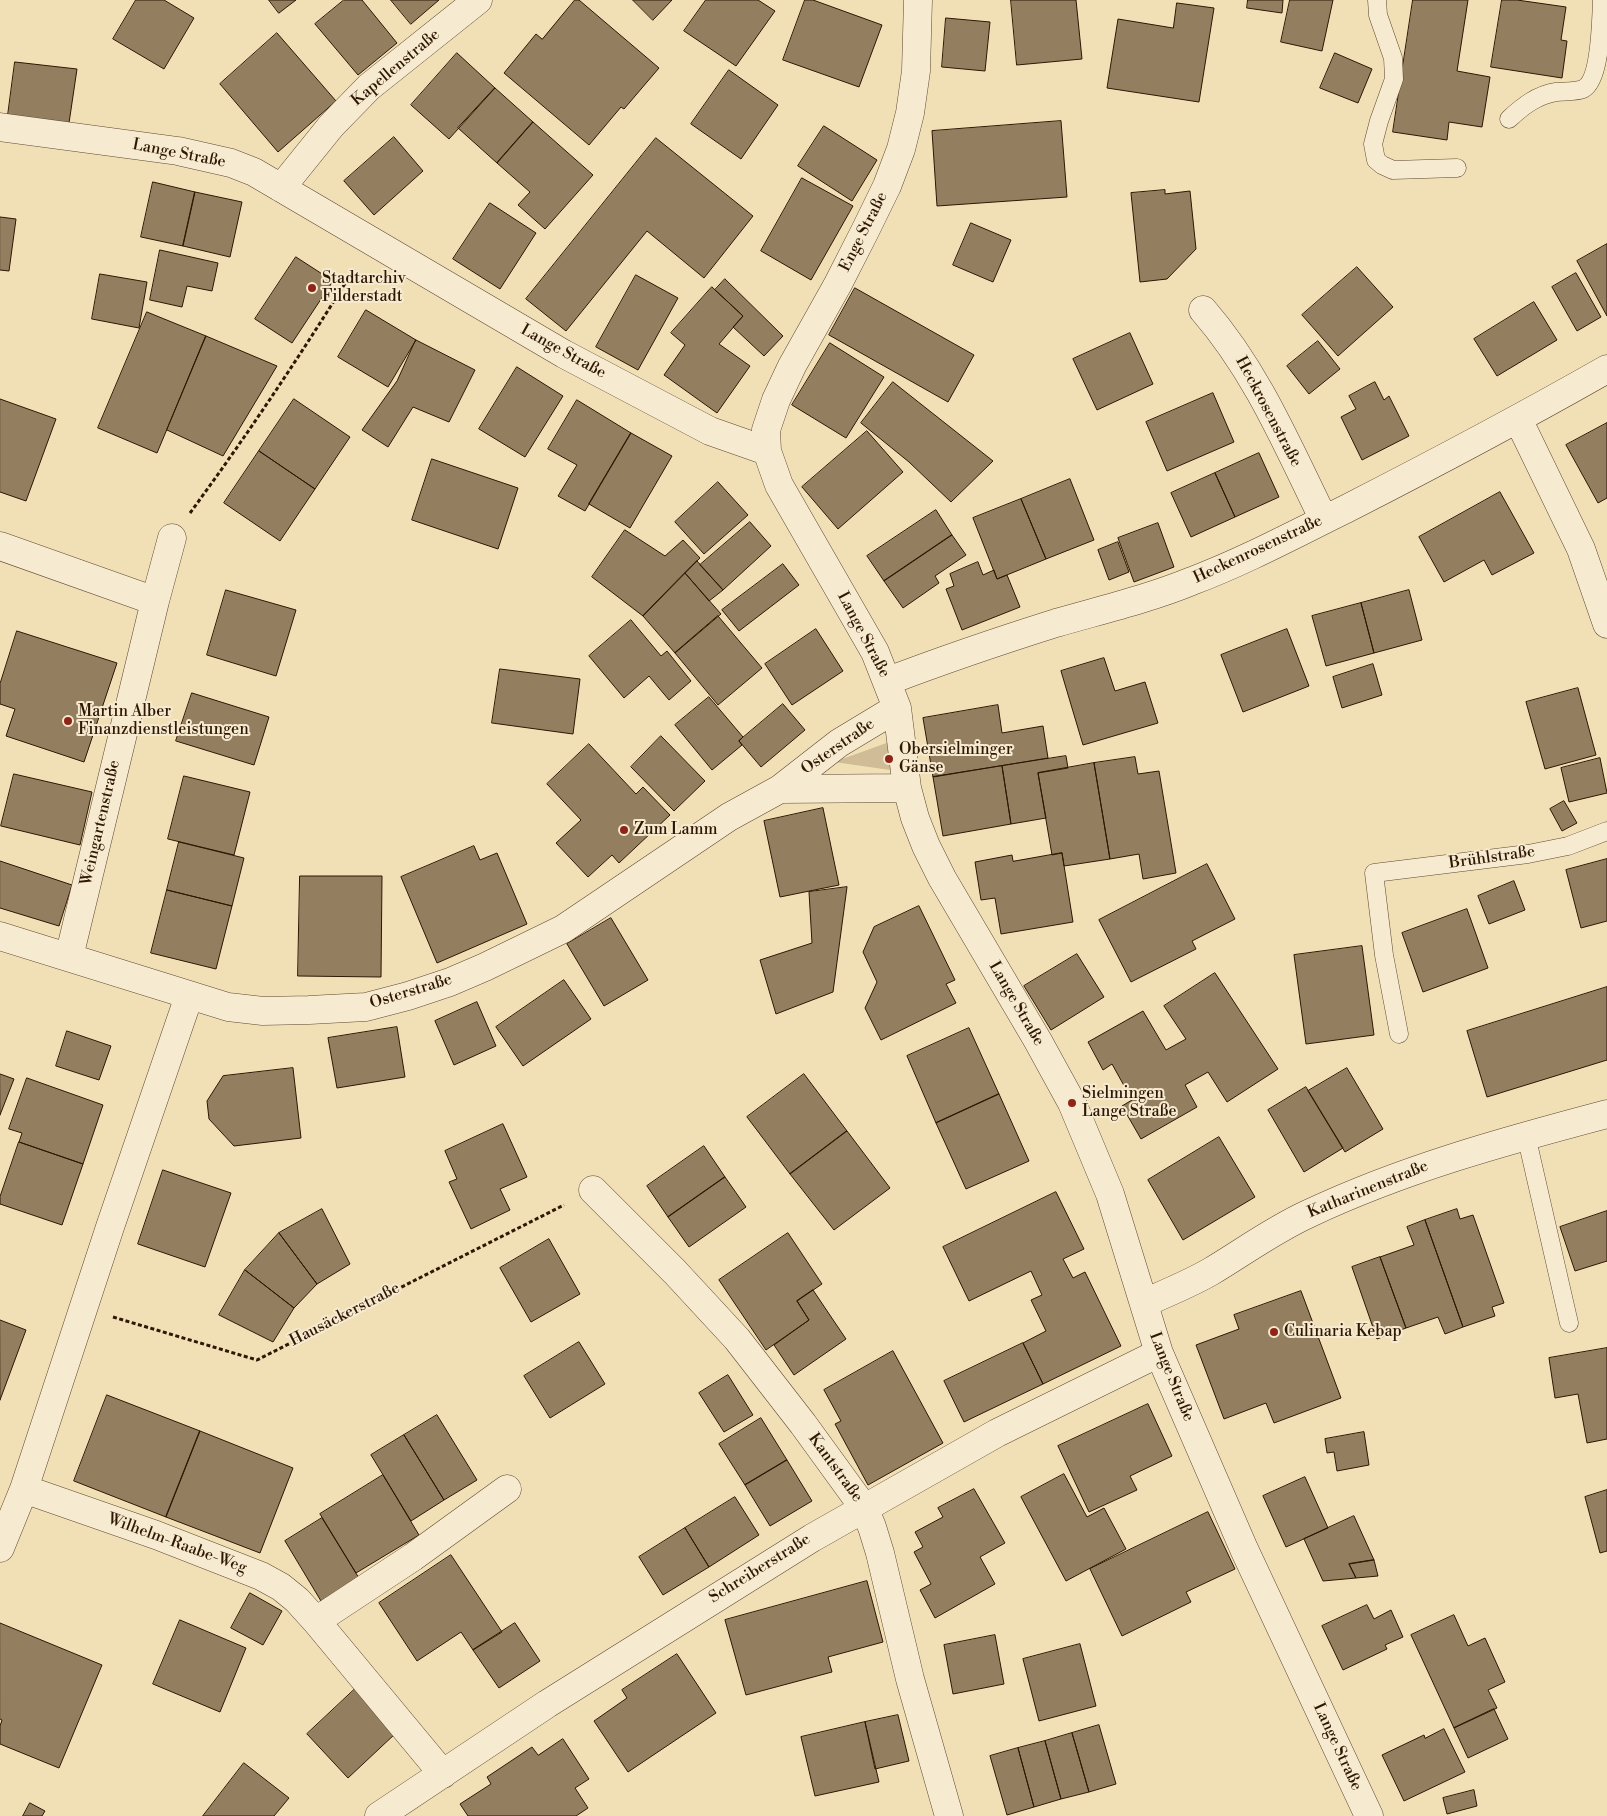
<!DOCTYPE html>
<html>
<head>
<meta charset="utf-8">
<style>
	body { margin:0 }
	canvas { display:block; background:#f1dfb6 }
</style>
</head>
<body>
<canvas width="1607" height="1816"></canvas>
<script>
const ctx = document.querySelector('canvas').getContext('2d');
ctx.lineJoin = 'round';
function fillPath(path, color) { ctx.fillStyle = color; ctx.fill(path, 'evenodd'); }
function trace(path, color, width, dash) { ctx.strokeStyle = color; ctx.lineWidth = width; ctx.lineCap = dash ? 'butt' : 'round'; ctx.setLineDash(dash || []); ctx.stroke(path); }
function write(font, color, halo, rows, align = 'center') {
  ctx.font = font + ' "Libre Bodoni",serif'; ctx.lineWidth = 4; ctx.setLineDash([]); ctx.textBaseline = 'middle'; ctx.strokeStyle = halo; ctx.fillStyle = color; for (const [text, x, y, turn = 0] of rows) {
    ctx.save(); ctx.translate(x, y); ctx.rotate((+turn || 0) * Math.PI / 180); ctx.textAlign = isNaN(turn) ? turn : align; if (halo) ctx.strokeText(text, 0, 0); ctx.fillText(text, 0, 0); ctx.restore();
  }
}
fillPath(new Path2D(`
	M892 741 897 771 834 762Z`), '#d0bd98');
const building = new Path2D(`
	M136 0H164L194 18 164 69 113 39Z
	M269 0H296L279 13Z
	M344 0H362L397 43 358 75 315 24Z
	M391 0H439L411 24Z
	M575 0H579L659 68 624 109 621 107 589 145 504 73 536 34 542 39Z
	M633 0H672L653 20Z
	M706 0H758L775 11 736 66 684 31Z
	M805 0H813L882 25 859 87 783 60Z
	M1011 0H1076L1082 59 1017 65Z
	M1248 0H1283L1282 13 1247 8Z
	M1290 0H1333L1322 51 1281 42Z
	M1413 0H1468L1457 71 1490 77 1482 127 1449 122 1447 140 1393 132Z
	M1502 0H1517L1566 7 1561 40 1567 41 1562 78 1491 67Z
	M1177 3 1214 8 1199 102 1107 88 1118 19 1173 28Z
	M946 18 990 22 985 71 942 67Z
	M277 33 336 101 278 152 220 84Z
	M457 53 495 88 449 139 411 105Z
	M1335 53 1372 69 1358 103 1320 88Z
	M15 62 77 69 69 123 8 115Z
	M729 70 778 105 741 159 691 124Z
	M495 88 533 122 497 163 458 128Z
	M1061 121 1067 197 937 206 932 131Z
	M533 122 593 175 545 229 518 205 530 192 497 163Z
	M824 126 877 160 852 201 798 166Z
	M394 137 423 171 374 215 344 181Z
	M656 138 753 216 704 278 647 231 566 331 526 299Z
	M802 178 853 206 811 280 761 251Z
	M153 182 195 192 183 246 141 237Z
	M1165 190V194L1190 191 1196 249 1167 279 1140 282 1131 193Z
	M195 192 242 202 230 257 183 246Z
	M490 203 536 233 500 289 453 259Z
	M0 217 16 219 9 271 0 270Z
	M971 223 1011 240 993 282 953 265Z
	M1607 244V316L1577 261Z
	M160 250 218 263 212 291 187 286 182 307 150 300Z
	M296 257 333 281 292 343 255 319Z
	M1357 267 1393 307 1338 356 1302 315Z
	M1576 273 1601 317 1577 331 1552 287Z
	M100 274 147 282 139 328 92 319Z
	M636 275 678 298 638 370 596 347Z
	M725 279 783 336 764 356 733 327 743 316 715 290Z
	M712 287 743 316 719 344 750 366 717 413 664 375 685 345 671 333Z
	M855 288 974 355 948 402 829 335Z
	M1534 302 1557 340 1497 376 1474 339Z
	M366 310 416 340 388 387 338 357Z
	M147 312 206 336 157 453 98 428Z
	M1130 333 1153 384 1097 410 1073 359Z
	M206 336 277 366 223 456 167 430Z
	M416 340 475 370 449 422 413 407 388 447 362 430 397 381Z
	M1318 341 1340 369 1309 394 1287 366Z
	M830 343 884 377 846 438 792 405Z
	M517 367 563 396 525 457 479 429Z
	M893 382 993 461 951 502 909 462 861 423Z
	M1375 382 1384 400 1389 396 1409 436 1362 460 1341 417 1356 409 1349 396Z
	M1213 393 1234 442 1167 471 1146 422Z
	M0 399 56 419 26 501 0 492Z
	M294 399 350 437 315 489 259 451Z
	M577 400 631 433 585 511 558 496 577 465 548 449Z
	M1607 423V498L1598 503 1566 445Z
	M867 431 903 472 838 529 802 487Z
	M631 433 672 456 630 528 589 504Z
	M259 451 315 489 280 541 224 503Z
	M1259 453 1279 497 1235 517 1215 473Z
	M432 459 518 488 498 549 412 520Z
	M1215 473 1235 517 1191 537 1171 493Z
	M1070 479 1094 540 1046 559 1021 499Z
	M718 482 748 515 704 554 675 522Z
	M1500 492 1534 553 1492 575 1484 560 1444 582 1419 537Z
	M1021 499 1046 559 997 579 973 518Z
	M936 510 952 535 884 581 867 556Z
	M750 522 771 546 723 590 700 565Z
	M1158 523 1174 567 1134 582 1118 538Z
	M625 530 665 556 683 540 700 558 643 616 592 577Z
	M952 535 966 555 935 576 939 583 903 608 884 581Z
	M1118 542 1129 572 1109 580 1098 550Z
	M697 561 723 590 709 601 685 573Z
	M978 562 983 575 994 570 997 579 1007 575 1020 607 962 630 946 589 954 586 950 574Z
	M783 564 799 585 739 631 722 610Z
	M685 573 721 614 675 653 643 616Z
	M226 590 296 610 276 676 207 655Z
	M1409 590 1422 640 1374 653 1361 603Z
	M1361 603 1374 653 1326 666 1312 616Z
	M718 616 762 668 718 705 675 653Z
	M631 620 661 656 667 651 691 681 669 700 649 676 624 698 589 656Z
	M816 629 843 671 792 705 765 664Z
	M1287 629 1309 686 1243 712 1221 655Z
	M17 631 117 663 84 762 6 736 15 709 0 704V684Z
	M1104 658 1115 691 1145 682 1158 723 1083 745 1061 671Z
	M1373 664 1382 695 1342 708 1333 677Z
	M500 669 580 679 573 734 492 723Z
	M1578 688 1596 755 1545 769 1526 702Z
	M192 693 269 717 254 765 176 741Z
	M709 697 743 737 739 741 742 745 712 770 675 725Z
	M783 704 805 730 761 767 739 741Z
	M998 705 1002 733 1043 726 1048 758 933 777 923 718Z
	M661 736 705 781 674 811 631 767Z
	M589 744 636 794 643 787 670 815 619 863 612 855 588 877 556 843 581 820 547 784Z
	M1066 756 1068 768 1038 773 1046 818 1011 824 1002 766Z
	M1135 757 1138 774 1159 771 1176 873 1143 879 1139 854 1110 859 1094 763Z
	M1600 758 1607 793 1569 802 1561 768Z
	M1094 763 1110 859 1064 866 1062 853 1052 855 1038 773Z
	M1002 766 1011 824 943 836 933 777Z
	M14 774 92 792 80 845 1 826Z
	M184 776 250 792 234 855 168 839Z
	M1564 801 1577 823 1562 831 1550 809Z
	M823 808 839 885 780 897 764 821Z
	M179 842 244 858 232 906 167 890Z
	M474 846 480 860 497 853 527 924 437 963 401 877Z
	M1062 853 1073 922 1001 934 995 898 981 900 975 862 1012 855 1013 861Z
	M1607 859V921L1581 928 1566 870Z
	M0 861 72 885 59 926 0 908Z
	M1207 864 1235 919 1192 941 1196 949 1131 982 1099 920Z
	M300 876H382L381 977 298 976Z
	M1514 881 1525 910 1489 924 1478 896Z
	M847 887 833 992 776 1014 760 960 812 943 809 892Z
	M167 890 232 906 216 969 151 953Z
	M919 906 955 980 946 984 956 1003 881 1040 865 1008 877 982 863 952 874 927Z
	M1467 909 1488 968 1423 992 1402 933Z
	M611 918 648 980 604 1006 567 944Z
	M1362 946 1374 1035 1306 1044 1294 955Z
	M1077 954 1104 997 1051 1030 1024 986Z
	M1215 973 1278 1069 1227 1102 1208 1072 1185 1085 1197 1107 1141 1139 1122 1106 1132 1100 1112 1064 1103 1070 1088 1042 1143 1011 1166 1050 1186 1039 1164 1006Z
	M564 980 591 1019 523 1066 496 1027Z
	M1607 987V1060L1487 1097 1467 1031Z
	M477 1002 496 1046 454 1065 435 1021Z
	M397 1027 405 1077 337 1088 328 1038Z
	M969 1028 999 1094 936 1123 907 1056Z
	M67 1031 111 1046 99 1080 56 1066Z
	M293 1068 301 1138 234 1146 209 1119 207 1101 223 1076Z
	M1347 1068 1383 1129 1345 1152 1308 1091Z
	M0 1074 14 1079 0 1115Z
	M804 1074 847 1131 790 1174 747 1117Z
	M27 1078 103 1105 83 1164 19 1142 22 1133 9 1129Z
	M1306 1087 1343 1148 1304 1172 1268 1110Z
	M999 1094 1029 1161 966 1189 936 1123Z
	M503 1124 527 1177 500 1189 510 1210 471 1229 449 1182 457 1179 445 1151Z
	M847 1131 890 1188 834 1230 790 1174Z
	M1219 1137 1255 1197 1183 1240 1148 1180Z
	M19 1142 83 1164 62 1225 0 1204V1197Z
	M704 1146 725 1177 668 1217 647 1186Z
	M163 1170 231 1193 205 1267 138 1244Z
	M725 1177 746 1207 689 1247 668 1217Z
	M1056 1192 1084 1249 1063 1259 1073 1278 1085 1272 1121 1346 1043 1384 1023 1343 1046 1331 1031 1300 1042 1295 1031 1271 969 1301 943 1247Z
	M322 1209 350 1264 317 1284 279 1233Z
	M1457 1209 1460 1219 1473 1215 1504 1303 1492 1307 1495 1316 1463 1327 1425 1220Z
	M1607 1211V1261L1575 1271 1560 1227Z
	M1425 1220 1463 1327 1445 1334 1438 1317 1406 1328 1380 1257 1414 1245 1407 1227Z
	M279 1233 317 1284 294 1308 245 1270Z
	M788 1233 822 1284 797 1301 809 1320 766 1350 719 1280Z
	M549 1239 580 1294 531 1322 500 1268Z
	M1380 1257 1406 1328 1377 1339 1352 1267Z
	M245 1270 294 1308 273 1342 219 1315Z
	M813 1290 846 1339 794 1375 774 1345 809 1320 797 1301Z
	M1301 1291 1341 1398 1274 1423 1266 1403 1224 1419 1196 1345 1239 1329 1234 1315Z
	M0 1320 26 1330 0 1400Z
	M579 1342 605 1384 550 1418 524 1376Z
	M1023 1343 1043 1384 964 1422 944 1381Z
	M1607 1348V1439L1587 1443 1578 1394 1555 1398 1549 1358Z
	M893 1351 943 1443 868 1485 835 1424 841 1421 824 1390Z
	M728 1375 753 1415 724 1432 699 1393Z
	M107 1395 200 1431 166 1517 74 1481Z
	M1148 1404 1172 1456 1130 1476 1137 1490 1089 1512 1058 1446Z
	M437 1415 477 1480 444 1500 404 1435Z
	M761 1418 787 1460 745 1485 719 1444Z
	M200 1431 293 1468 260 1553 166 1517Z
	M1364 1432 1369 1465 1337 1471 1334 1452 1327 1453 1325 1439Z
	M404 1435 444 1500 411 1521 371 1455Z
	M787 1460 812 1501 770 1526 745 1485Z
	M1064 1474 1087 1517 1104 1508 1126 1549 1066 1581 1021 1497Z
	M383 1475 419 1535 356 1573 320 1514Z
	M1305 1477 1328 1528 1286 1547 1263 1496Z
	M974 1489 1005 1543 980 1557 995 1584 935 1618 920 1590 931 1584 914 1552 923 1547 915 1532 943 1517 938 1508Z
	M1607 1490V1551L1600 1553 1585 1497Z
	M735 1497 759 1535 709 1567 685 1528Z
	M1208 1512 1235 1569 1186 1592 1191 1602 1122 1636 1090 1569Z
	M1354 1516 1374 1560 1349 1564 1356 1578 1323 1581 1304 1539Z
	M322 1518 362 1583 324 1606 285 1541Z
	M685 1528 709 1567 663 1595 639 1557Z
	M451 1555 502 1632 473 1650 461 1632 417 1661 379 1603Z
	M1374 1560 1378 1576 1356 1578 1349 1564Z
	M867 1581 883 1642 828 1657 832 1672 746 1695 725 1620Z
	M250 1593 282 1611 263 1645 231 1628Z
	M1367 1605 1374 1619 1391 1610 1403 1637 1385 1645 1387 1649 1343 1670 1322 1626Z
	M1454 1615 1468 1646 1485 1638 1505 1682 1488 1690 1497 1708 1454 1728 1411 1635Z
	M180 1620 246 1648 220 1712 153 1684Z
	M0 1623 102 1665 59 1768 0 1744V1726L2 1720 0 1719Z
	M515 1623 540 1661 499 1688 473 1650Z
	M995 1635 1004 1684 953 1694 944 1645Z
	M1080 1644 1096 1706 1039 1721 1023 1659Z
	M677 1654 716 1713 628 1772 594 1721 627 1698 622 1690Z
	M355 1689 396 1733 348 1778 307 1734Z
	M1494 1709 1508 1739 1468 1758 1454 1728Z
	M898 1715 909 1761 875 1769 865 1722Z
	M865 1722 879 1782 815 1796 801 1737Z
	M1099 1725 1116 1784 1089 1792 1072 1733Z
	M1444 1729 1465 1772 1404 1801 1382 1755 1424 1735 1425 1738Z
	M1072 1733 1089 1792 1061 1799 1045 1741Z
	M563 1739 589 1779 575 1788 588 1808 576 1816H468L460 1804 491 1784 487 1777 532 1747 538 1755Z
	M1045 1741 1061 1799 1034 1807 1018 1748Z
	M1018 1748 1034 1807 1007 1815 990 1756Z
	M244 1763 289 1798 274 1816H203Z
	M1474 1790 1477 1806 1447 1814 1443 1798Z
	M30 1803 45 1811 42 1816H23Z`);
fillPath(building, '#937f60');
trace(building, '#2e1703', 1);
const lane = new Path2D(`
	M1377 0 1378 15 1393 58 1394 79 1379 121 1373 144 1376 160 1382 165 1393 170 1457 168
	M1509 119C1523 106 1537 95 1556 92 1564 91 1576 92 1583 89 1601 80 1601 19 1602 0
	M1399 1034 1384 955 1374 873 1528 854 1568 846 1607 831
	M1526 1135 1569 1323`);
const street = new Path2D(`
	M918 0 916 71 910 113 901 149 887 186 865 231 838 284 792 366 776 400 766 430 767 451 779 485 875 652 897 708 907 788 915 818 926 846 942 878 1038 1041 1072 1103 1110 1194 1159 1353 1244 1549 1369 1816
	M0 127 178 151 231 163 254 172 564 354 710 431 767 451
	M281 188 331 126 369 87 478 0
	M1203 310C1257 372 1288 447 1324 520
	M1518 419 1581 549 1607 624
	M0 546 155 601 69 957
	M155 601 172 538
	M888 681C943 660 999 641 1056 623 1101 610 1148 599 1192 581 1245 561 1295 534 1346 509 1434 464 1521 418 1607 369
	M780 789 907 788
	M0 936 228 1007 263 1011 309 1010 366 1007 408 996 450 982 485 967 563 929 729 817 780 789 839 743 897 708
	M593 1190 675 1272 737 1339 803 1424 864 1508 872 1527 880 1553 910 1679 949 1816
	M1144 1303C1167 1293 1189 1284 1210 1272 1242 1253 1273 1230 1308 1214 1403 1169 1505 1141 1607 1114
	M24 1489 156 1535 261 1576 281 1587 297 1600 316 1621 413 1557 507 1489
	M0 1548 24 1489 110 1227 189 996
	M316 1621 443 1774
	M379 1816 547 1704 812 1538 997 1433 1159 1353`);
trace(lane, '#5f4930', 19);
trace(street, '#5f4930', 29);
trace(new Path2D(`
	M190 513C248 434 302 353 354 269
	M113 1317 257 1360 564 1205`), '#2e1703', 3, [4, 2.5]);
trace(lane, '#f6ead0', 18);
trace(street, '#f6ead0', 28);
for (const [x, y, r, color] of [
	[312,288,5,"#8f2418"],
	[68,721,5,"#8f2418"],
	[889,759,5,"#8f2418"],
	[624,830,5,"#8f2418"],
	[1072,1103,5,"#8f2418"],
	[1274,1332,5,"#8f2418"]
]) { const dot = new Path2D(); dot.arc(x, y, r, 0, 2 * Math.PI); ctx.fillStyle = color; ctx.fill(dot); trace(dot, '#f6ead0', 2); }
write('16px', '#2e1703', '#f6ead0', [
	["Kapellenstraße",396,68,-40],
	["Lange Straße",179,154,11],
	["Enge Straße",864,232,-63],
	["Lange Straße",563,352,29],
	["Heckrosenstraße",1268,412,62],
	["Heckenrosenstraße",1258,550,-25],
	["Lange Straße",863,635,62],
	["Osterstraße",838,747,-35],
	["Weingartenstraße",101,823,-77],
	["Brühlstraße",1492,858,-8],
	["Osterstraße",411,992,-17],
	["Lange Straße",1016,1004,60],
	["Katharinenstraße",1368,1190,-22],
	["Hausäckerstraße",345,1315,-27],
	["Lange Straße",1171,1377,68],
	["Kantstraße",835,1468,54],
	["Wilhelm-Raabe-Weg",177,1544,20],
	["Schreiberstraße",760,1569,-32],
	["Lange Straße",1337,1747,65]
]);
write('16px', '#2e1703', '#f6ead0', [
	["Stadtarchiv",322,279],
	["Filderstadt",322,297],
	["Martin Alber",78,712],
	["Finanzdienstleistungen",78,730],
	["Obersielminger",899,750],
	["Gänse",899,768],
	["Zum Lamm",634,830],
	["Sielmingen",1082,1094],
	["Lange Straße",1082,1112],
	["Culinaria Kebap",1284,1332]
], 'left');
</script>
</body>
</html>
